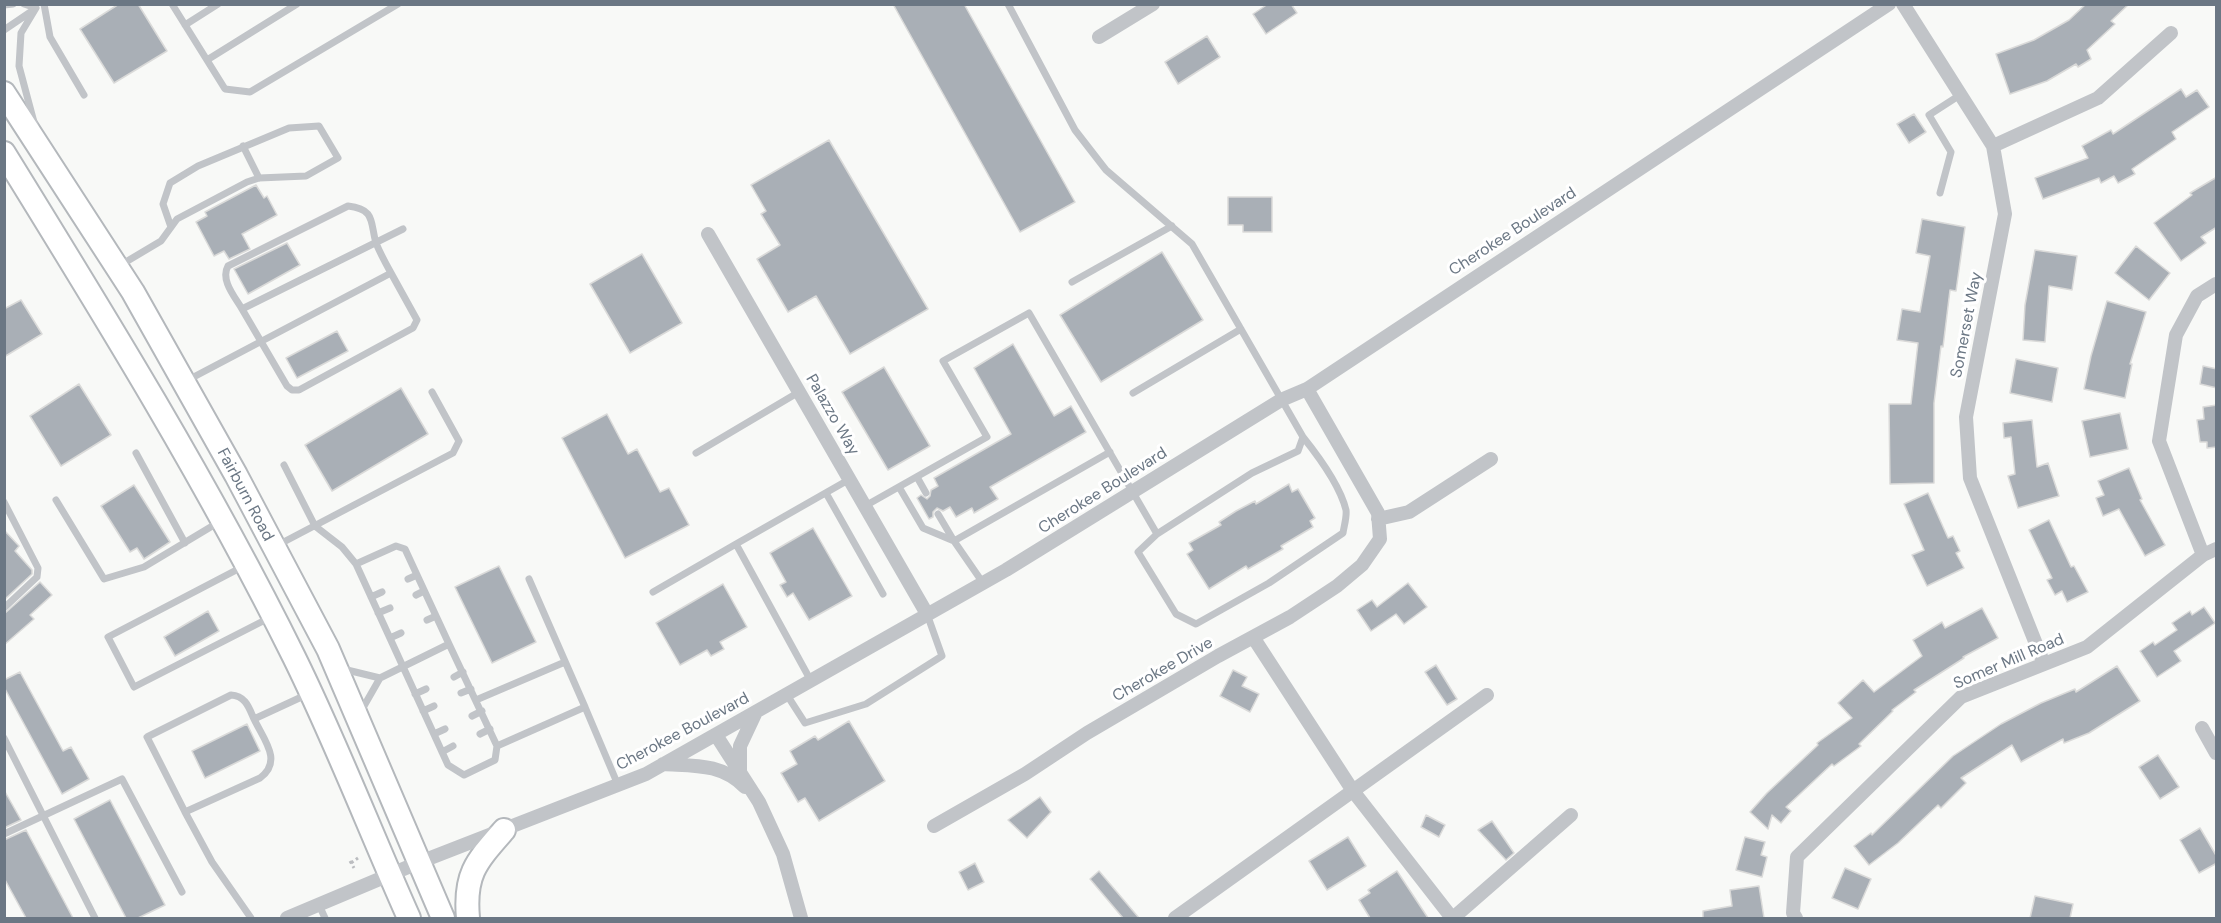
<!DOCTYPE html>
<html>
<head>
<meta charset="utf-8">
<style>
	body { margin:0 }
	#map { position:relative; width:2221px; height:923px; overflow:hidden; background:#f8f9f7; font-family:"DM Sans",sans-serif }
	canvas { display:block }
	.frame { position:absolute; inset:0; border:6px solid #6b7784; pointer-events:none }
</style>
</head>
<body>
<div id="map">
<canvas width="2221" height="923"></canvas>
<div class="frame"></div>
</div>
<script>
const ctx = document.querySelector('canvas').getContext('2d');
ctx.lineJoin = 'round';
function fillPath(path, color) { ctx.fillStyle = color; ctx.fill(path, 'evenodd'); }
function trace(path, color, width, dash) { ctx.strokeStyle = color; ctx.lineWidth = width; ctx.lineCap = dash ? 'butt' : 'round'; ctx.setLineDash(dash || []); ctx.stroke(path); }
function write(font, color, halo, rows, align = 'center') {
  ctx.font = font + ' "DM Sans",sans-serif'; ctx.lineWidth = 6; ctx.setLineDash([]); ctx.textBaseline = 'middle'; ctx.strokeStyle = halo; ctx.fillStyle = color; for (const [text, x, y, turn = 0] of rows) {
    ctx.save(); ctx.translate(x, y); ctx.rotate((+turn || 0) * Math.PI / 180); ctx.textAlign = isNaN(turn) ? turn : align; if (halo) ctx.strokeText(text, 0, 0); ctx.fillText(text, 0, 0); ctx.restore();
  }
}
const building = new Path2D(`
	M119 4H138L167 51 114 83 80 29Z
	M893 4H964L1075 202 1020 232Z
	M1268 4H1291L1297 13 1266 34 1253 14Z
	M2086 4H2129L2111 21 2115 24 2087 50 2091 59 2078 67 2076 64 2047 81 2010 94 1996 54 2034 40 2069 20Z
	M1207 36 1220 57 1178 84 1165 62Z
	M2181 89 2186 97 2197 90 2209 107 2172 132 2176 139 2132 169 2135 174 2118 183 2114 176 2101 183 2099 178 2043 199 2035 178 2088 158 2082 146 2111 130 2113 134Z
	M1914 114 1926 132 1909 143 1897 124Z
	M829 140 928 309 850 354 816 296 788 312 757 259 780 245 761 214 766 211 751 185Z
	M2217 177V227L2201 237 2206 243 2181 261 2154 223 2192 195 2190 193Z
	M256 185 264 198 267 196 277 215 242 234 250 249 229 259 224 251 214 256 196 222 207 216 205 212Z
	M1228 197H1272V232H1243V225H1228Z
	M1922 219 1965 227 1956 291 1950 290 1943 347 1941 346 1934 403V483L1890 484 1889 404H1911L1918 343 1897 340 1902 309 1920 312 1930 256 1916 253Z
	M287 243 300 265 248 294 234 269Z
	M2136 246 2170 273 2149 300 2115 273Z
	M2035 250 2077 256 2072 290 2049 286 2045 342 2023 340 2025 305Z
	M1162 252 1203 320 1101 382 1060 315Z
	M642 254 682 323 630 353 590 284Z
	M21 300 42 334 4 357V309Z
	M2107 301 2146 312 2130 364H2132L2125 398 2084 389 2091 356Z
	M337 331 348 351 297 378 286 358Z
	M1013 344 1054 416 1071 406 1086 432 990 487 998 499 974 513 972 508 956 517 950 507 943 511 937 508 933 512V517L929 519 917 498 921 495 927 499 930 496 931 490 938 486 934 478 1011 434 974 368Z
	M2016 359 2058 368 2052 402 2010 393Z
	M2203 366 2217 369V388L2200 384Z
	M884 367 930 446 888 470 842 392Z
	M79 384 111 435 61 466 30 416Z
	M401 388 428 434 332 491 305 445Z
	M2217 405V447L2207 448V442H2200L2197 420 2204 419 2203 407Z
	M2120 413 2128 449 2090 457 2082 421Z
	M607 414 628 454 637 449 660 492 669 488 689 525 625 558 562 438Z
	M2032 420 2037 467 2048 463 2059 496 2018 508 2008 476 2015 474 2011 437 2004 438 2003 423Z
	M2129 468 2142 499 2140 500 2165 545 2145 556 2119 509 2103 516 2096 498 2104 495 2098 481Z
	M1289 484 1292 492 1298 489 1315 518 1310 521 1313 527 1281 546 1283 549 1248 569 1246 566 1209 589 1187 554 1193 550 1189 543 1221 525 1219 522 1236 511 1255 501 1256 504Z
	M134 485 170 542 144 559 137 548 130 552 101 506Z
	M1928 493 1948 538 1953 536 1960 551 1956 553 1964 568 1927 586 1912 555 1924 550 1904 504Z
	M2049 520 2071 567 2074 566 2088 592 2067 602 2062 591 2055 595 2047 580 2052 578 2029 530Z
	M813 528 852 596 809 620 793 593 787 597 780 585 786 582 770 553Z
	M4 530 19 546 15 551 32 570V574L4 600Z
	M499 566 536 642 492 663 455 587Z
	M40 582 52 595 30 615 34 619 4 645V614Z
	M1408 583 1427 607 1404 624 1396 614 1371 631 1357 610 1372 600 1377 607Z
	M723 584 747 627 720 642 724 649 711 656 707 650 680 665 656 623Z
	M2204 607 2215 623 2174 651 2181 661 2157 677 2140 651 2153 642 2155 645 2177 630 2172 623 2190 611 2192 615Z
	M1982 608 1998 638 1963 657 1964 658 1914 690 1916 692 1892 710 1893 711 1859 744 1861 746 1834 766 1832 764 1786 807 1791 811 1781 823 1772 815 1768 829 1750 812 1767 793 1818 745 1817 743 1852 718 1838 703 1863 680 1874 692 1922 656 1913 640 1942 622 1945 628Z
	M208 611 219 631 175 656 164 637Z
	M1436 665 1457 699 1447 705 1425 672Z
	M2117 666 2140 701 2089 733 2064 743 2063 739 2021 762 2012 745 1961 778 1966 783 1941 808 1938 805 1898 843 1869 865 1854 846 1871 833 1872 835 1953 756 2001 724 2041 703 2075 689 2076 692Z
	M1233 670 1247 677 1242 686 1259 694 1250 712 1220 696Z
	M20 672 63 751 71 747 89 779 62 794 4 687V680Z
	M849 721 885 781 819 821 805 798 798 802 781 773 797 764 790 751 815 736 818 740Z
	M247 724 260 751 205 778 192 751Z
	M2158 755 2179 787 2160 799 2139 767Z
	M4 790 21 820 4 828Z
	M1040 797 1051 812 1027 838 1008 820Z
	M110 800 165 905 138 918H126L74 819Z
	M1426 815 1445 825 1439 837 1421 827Z
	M1492 821 1514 853 1506 860 1478 830Z
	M2200 828 2217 857V863L2199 873 2180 840Z
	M26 830 73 918H26L4 878V840Z
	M1348 837 1366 866 1327 890 1309 861Z
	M1745 837 1765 842 1761 855 1767 857 1762 877 1736 870Z
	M975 863 984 882 968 890 959 872Z
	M1845 868 1871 879 1858 909 1832 898Z
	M1099 871 1139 918H1123L1090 879Z
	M1397 871 1428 918H1370L1359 900 1370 893 1368 890Z
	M1759 886 1764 918H1703V911L1732 906 1730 890Z
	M2035 896 2073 904 2070 918H2030Z`);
fillPath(building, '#a9afb6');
trace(building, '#dadad9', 1.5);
const primary = new Path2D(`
	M4 93 133 292 236 475 328 649 443 918
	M4 153C106 318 208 483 294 657 336 742 370 831 409 918
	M468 918C464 874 476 862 504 830`);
trace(primary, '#b4b8bc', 26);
trace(new Path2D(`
	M350 861 354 868
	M351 863 358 858`), '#bbbdc0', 3, [3, 3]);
trace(new Path2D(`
	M24 4 36 8
	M44 4 50 37 84 95
	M172 4 225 89 250 92 398 4
	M4 5 13 4
	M185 25 218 4
	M4 30 32 11
	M207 60 297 4
	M35 126 19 66 21 33 36 8
	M243 146 259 178
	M1940 193 1951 152 1929 115 1960 95
	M119 266 161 241 177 219 247 182 259 178 306 176 338 158 319 126 289 128 198 166 170 183 163 204 171 227
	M1072 282 1172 226
	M242 309C235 297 220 280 228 266L348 206C376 209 370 223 376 243 380 253 386 264 391 273
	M186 381 391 273 417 320 413 328 299 390H292L287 386 242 309 403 229
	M1133 393 1241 329
	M136 453 185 543
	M696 453 799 392
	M284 465 315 526 342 547 356 564 448 765 464 775 495 760 497 746
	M917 477 926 493
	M899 487 923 528 954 541
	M826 493 883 594
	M56 500 104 579 144 567 219 522
	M4 502 38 568 37 577 4 608
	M865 506 987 437 943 361 1029 313 1157 534 1252 473 1298 451 1303 437 1192 244 1106 170 1075 130 1008 4
	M938 514 954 541
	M1157 534 1138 552 1176 614 1196 624 1269 583 1343 533C1344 526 1347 517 1346 510 1340 485 1319 457 1303 437
	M276 546 453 453 459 441 432 392
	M356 564 396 546 405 549 449 644
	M244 566 108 637 134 687 269 618
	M408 579 417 575
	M529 579 585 707
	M983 583 954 541 1110 452
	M653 592 736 544
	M416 595 424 591
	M371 597 382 592
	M378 613 390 608
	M427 620 436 616
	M390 638 401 633
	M343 669 380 678 360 713
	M454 677 463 672
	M380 678 449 644 497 746 585 707 618 785
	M811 681 736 544 850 479
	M461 693 471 689
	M415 694 426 689
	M787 695 805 723 866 704 942 656 927 614
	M476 700 565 662
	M423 711 434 706
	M472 716 482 711
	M254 719C264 740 283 761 260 778L185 812 147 737 231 695C246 696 249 708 254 719L308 694
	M434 734 445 729
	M480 734 490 729
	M4 738 95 918
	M442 752 453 746
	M185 812 212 862 251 918
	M4 834 122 779 182 892
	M319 905 325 918`), '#c1c4c8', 7);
trace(new Path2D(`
	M1903 4 1993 146 2005 214 1966 417 1970 478 2044 664
	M1099 37 1153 4
	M1993 146 2098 98 2171 33
	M708 234 927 614
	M1378 519 1409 512 1491 459
	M2203 555 2159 441 2176 335 2197 296 2216 284
	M1253 637 1353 791 1452 918
	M2202 728 2216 753
	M716 735 759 802 783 854 801 918
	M663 764C694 766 721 763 745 787
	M740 773V746L755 714
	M934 826 1025 774 1087 733 1218 656 1290 617 1337 586 1362 565 1380 539 1378 513 1307 389
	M287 918 420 862 646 774 1006 570 1281 400 1307 389 1889 4
	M1175 918 1487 695
	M1453 918 1571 815
	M1796 918 1793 913 1797 857 1961 697 2087 647 2203 555 2216 549`), '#c1c4c8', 14);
trace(primary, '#fff', 22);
write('16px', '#6b7784', '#fff', [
	["Cherokee Boulevard",1513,232,-33],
	["Somerset Way",1967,325,-79],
	["Palazzo Way",832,415,60],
	["Cherokee Boulevard",1103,491,-32],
	["Fairburn Road",245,495,62],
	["Somer Mill Road",2009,662,-23],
	["Cherokee Drive",1163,670,-30],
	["Cherokee Boulevard",683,732,-28]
]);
</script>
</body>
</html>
